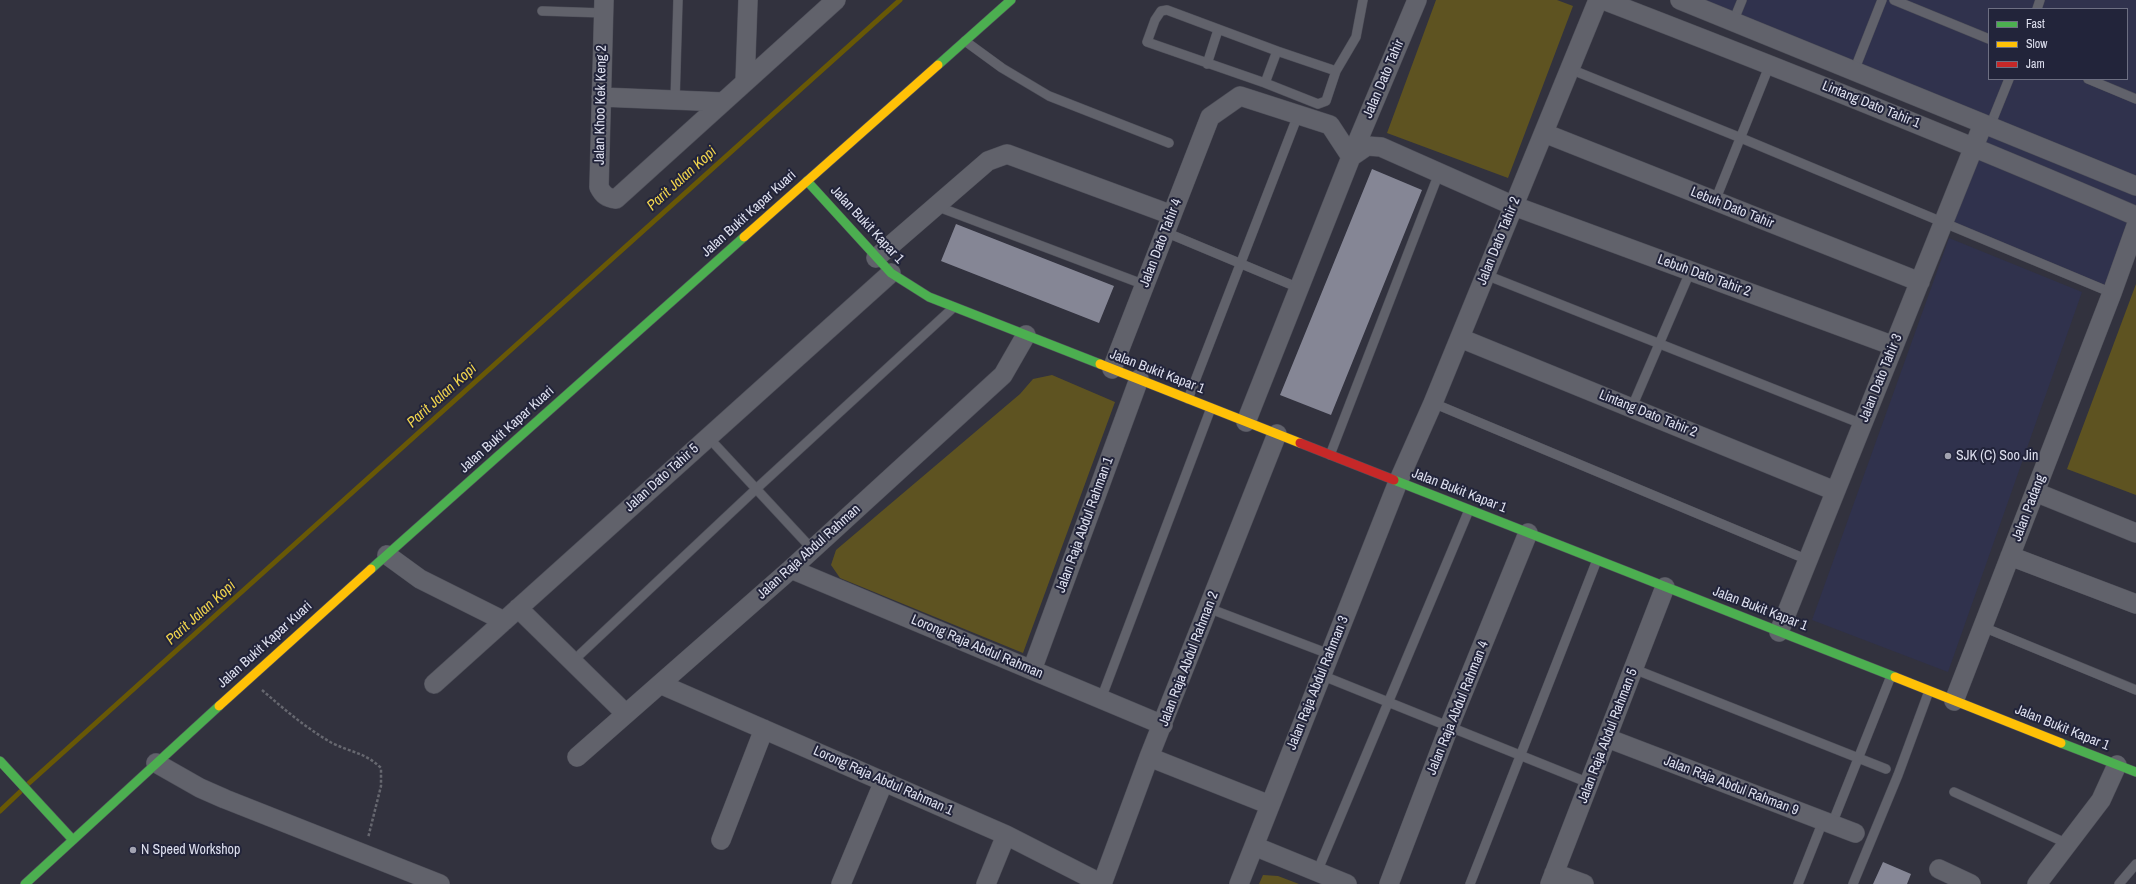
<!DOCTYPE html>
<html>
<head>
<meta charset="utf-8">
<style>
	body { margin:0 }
	#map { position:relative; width:2136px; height:884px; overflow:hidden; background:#32323e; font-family:"Archivo Narrow",sans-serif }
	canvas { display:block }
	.legend { position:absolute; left:1988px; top:8px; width:140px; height:72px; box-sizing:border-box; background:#22243a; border:1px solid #6d6f82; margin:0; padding:5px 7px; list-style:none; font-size:12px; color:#dee0ef }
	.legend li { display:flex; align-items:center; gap:8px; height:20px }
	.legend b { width:20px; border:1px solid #6d6f82 }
</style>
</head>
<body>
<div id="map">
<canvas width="2136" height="884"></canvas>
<ul class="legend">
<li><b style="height:5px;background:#4caf50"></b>Fast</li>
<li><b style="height:5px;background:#ffc107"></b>Slow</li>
<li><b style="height:5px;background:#c62828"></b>Jam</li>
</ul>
</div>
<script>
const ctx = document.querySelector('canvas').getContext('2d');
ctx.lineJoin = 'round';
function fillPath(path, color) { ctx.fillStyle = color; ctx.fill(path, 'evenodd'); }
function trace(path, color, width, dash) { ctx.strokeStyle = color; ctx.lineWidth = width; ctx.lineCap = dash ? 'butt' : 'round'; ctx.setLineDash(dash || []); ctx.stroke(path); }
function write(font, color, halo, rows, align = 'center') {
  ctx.font = font + ' "Archivo Narrow",sans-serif'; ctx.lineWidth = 4; ctx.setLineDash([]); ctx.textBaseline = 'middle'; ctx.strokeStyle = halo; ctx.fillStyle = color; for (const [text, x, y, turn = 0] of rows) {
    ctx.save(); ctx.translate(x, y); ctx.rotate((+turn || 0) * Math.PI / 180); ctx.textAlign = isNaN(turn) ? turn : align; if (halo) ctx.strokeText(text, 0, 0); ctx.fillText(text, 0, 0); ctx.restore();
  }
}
fillPath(new Path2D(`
	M1696 0H2136V211L2108 286 1951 223 1990 119ZM1989 9H2127V79H1989Z
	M1949 238 2082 292 1948 672 1812 620Z`), '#30324d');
fillPath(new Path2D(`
	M1436 0H1557L1573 6 1508 178 1387 133Z
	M2136 284V495L2067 469Z
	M1052 375 1115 402 1023 653 840 578 831 565 836 550 1020 394 1033 379Z
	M1263 875 1278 876 1299 884H1259Z`), '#5e5321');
trace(new Path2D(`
	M28 784 900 0
	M0 811 21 791`), '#685806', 5);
fillPath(new Path2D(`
	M1372 169 1422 190 1331 415 1280 395Z
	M956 224 1114 286 1099 323 941 261Z
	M1883 862 1911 874 1907 884H1873Z`), '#858695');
const lane = new Path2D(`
	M1894 0 1989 39
	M2037 9 2040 0
	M542 11 604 13
	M1733 22 1742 0
	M965 41 1002 68 1049 96 1169 143
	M1207 64 1218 30
	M1570 69 1741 138 2112 293
	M1336 71 1277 51 1167 10 1161 11 1155 20 1147 42 1265 83 1318 104 1326 101 1336 71 1356 37 1363 0
	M1854 71 1882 0
	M2088 79 2136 99
	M1265 83 1277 51
	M675 101 678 0
	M1990 126 2009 79
	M1715 201 1770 64
	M936 206 1145 285
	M1165 232 1299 288
	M1486 275 1862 424
	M1188 399 1298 115
	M1433 403 1808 560
	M1632 407 1690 272
	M708 437 812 549
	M1330 455 1439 173
	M1208 608 1329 654
	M1983 627 2136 690
	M573 661 756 489 954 307
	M1634 669 1886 769
	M1321 675 1589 783
	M1101 699 1211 408
	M1954 792 2068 844
	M1832 824 1891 676
	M1317 872 1469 510
	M1470 884 1597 560
	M1798 884 1823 821
	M1853 884 1898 775 1929 691
	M2119 884 2136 864`);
const street = new Path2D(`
	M604 0 599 187C603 195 607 198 616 199L836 0
	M1603 0C1782 69 1960 140 2136 216
	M1680 0 2136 186
	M745 82 748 0
	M601 97 723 102
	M1544 133 1920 282
	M1351 157 1417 0
	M876 258 988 161 1007 154 1172 215
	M1460 338 1835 491
	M1112 369 1210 117 1240 96 1330 125 1351 157
	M1246 422 1351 157 1367 146 1381 147 1514 206 1894 346
	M2035 492 2136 533
	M387 555 420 579 504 621
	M2010 556 2136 604
	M791 569 1163 725
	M518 608 626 714
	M1779 632 1983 124
	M1032 670 1139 379
	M434 684 891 273
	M660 684 1006 835 1102 884
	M1954 701 2112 293 2136 226
	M1607 738 1855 833
	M577 757 791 569 1003 375 1026 335
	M1149 757 1270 805
	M156 763 200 788 225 799 440 884
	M721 840 764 729
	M1254 846 1347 884
	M1939 869 1971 884
	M1554 873 1584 884
	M841 884 884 781
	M986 884 1006 835
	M1102 884 1149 757 1277 434
	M1239 884 1398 482 1433 403 1598 0
	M1389 884 1449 727 1528 533
	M1550 884 1665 587
	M2037 884 2101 800 2117 765`);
const fast = new Path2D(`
	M938 65 1011 0
	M807 181 891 273 929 297 1100 364
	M1394 480 1895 677
	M371 569 744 237
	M2061 743 2136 772
	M0 761 73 840
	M25 884 219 706`);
const slow = new Path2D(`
	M744 237 938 65
	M1100 364 1300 443
	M1895 677 2061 743
	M219 706 371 569`);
const jam = new Path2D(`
	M1300 443 1394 480`);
trace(lane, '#4e4f59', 10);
trace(street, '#4e4f59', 20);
trace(fast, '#4e4f59', 10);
trace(slow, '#4e4f59', 10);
trace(jam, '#4e4f59', 10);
trace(new Path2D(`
	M262 690C285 710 306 728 332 743 350 752 366 753 381 768V786L368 838`), '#66676f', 2.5, [3, 2]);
trace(lane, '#61626b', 9);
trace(street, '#61626b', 19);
trace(fast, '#4caf50', 9);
trace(slow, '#ffc107', 9);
trace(jam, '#c62828', 9);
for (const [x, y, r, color] of [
	[1948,456,4,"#a2a3b1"],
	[133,850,4,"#a2a3b1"]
]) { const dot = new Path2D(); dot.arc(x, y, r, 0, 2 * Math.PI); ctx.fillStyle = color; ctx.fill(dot); trace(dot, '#22243a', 1.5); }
write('14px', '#dee0ef', '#22243a', [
	["Jalan Dato Tahir",1384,79,-67],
	["Jalan Khoo Kek Keng 2",601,105,-89],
	["Lintang Dato Tahir 1",1871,105,22],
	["Lebuh Dato Tahir",1732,208,22],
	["Jalan Bukit Kapar Kuari",749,214,-42],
	["Jalan Bukit Kapar 1",867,225,47],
	["Jalan Dato Tahir 2",1499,241,-68],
	["Jalan Dato Tahir 4",1161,243,-69],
	["Lebuh Dato Tahir 2",1704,276,20],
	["Jalan Bukit Kapar 1",1157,372,21],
	["Jalan Dato Tahir 3",1881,378,-68],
	["Lintang Dato Tahir 2",1648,414,22],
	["Jalan Bukit Kapar Kuari",507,430,-42],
	["Jalan Dato Tahir 5",662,478,-42],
	["Jalan Bukit Kapar 1",1459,491,21],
	["Jalan Padang",2029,508,-69],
	["Jalan Raja Abdul Rahman 1",1085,525,-70],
	["Jalan Raja Abdul Rahman",809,552,-42],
	["Jalan Bukit Kapar 1",1760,609,21],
	["Jalan Bukit Kapar Kuari",265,645,-42],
	["Lorong Raja Abdul Rahman",977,647,23],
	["Jalan Raja Abdul Rahman 2",1189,659,-69],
	["Jalan Raja Abdul Rahman 3",1318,683,-68],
	["Jalan Raja Abdul Rahman 4",1458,708,-68],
	["Jalan Bukit Kapar 1",2062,728,22],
	["Jalan Raja Abdul Rahman 5",1608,736,-69],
	["Lorong Raja Abdul Rahman 1",883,781,24],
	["Jalan Raja Abdul Rahman 9",1731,786,21]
]);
write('14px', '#dee0ef', '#22243a', [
	["SJK (C) Soo Jin",1956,456],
	["N Speed Workshop",141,850]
], 'left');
write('italic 15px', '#f1d44d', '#22243a', [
	["Parit Jalan Kopi",682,179,-42],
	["Parit Jalan Kopi",442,396,-42],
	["Parit Jalan Kopi",201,613,-42]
]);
</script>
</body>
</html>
